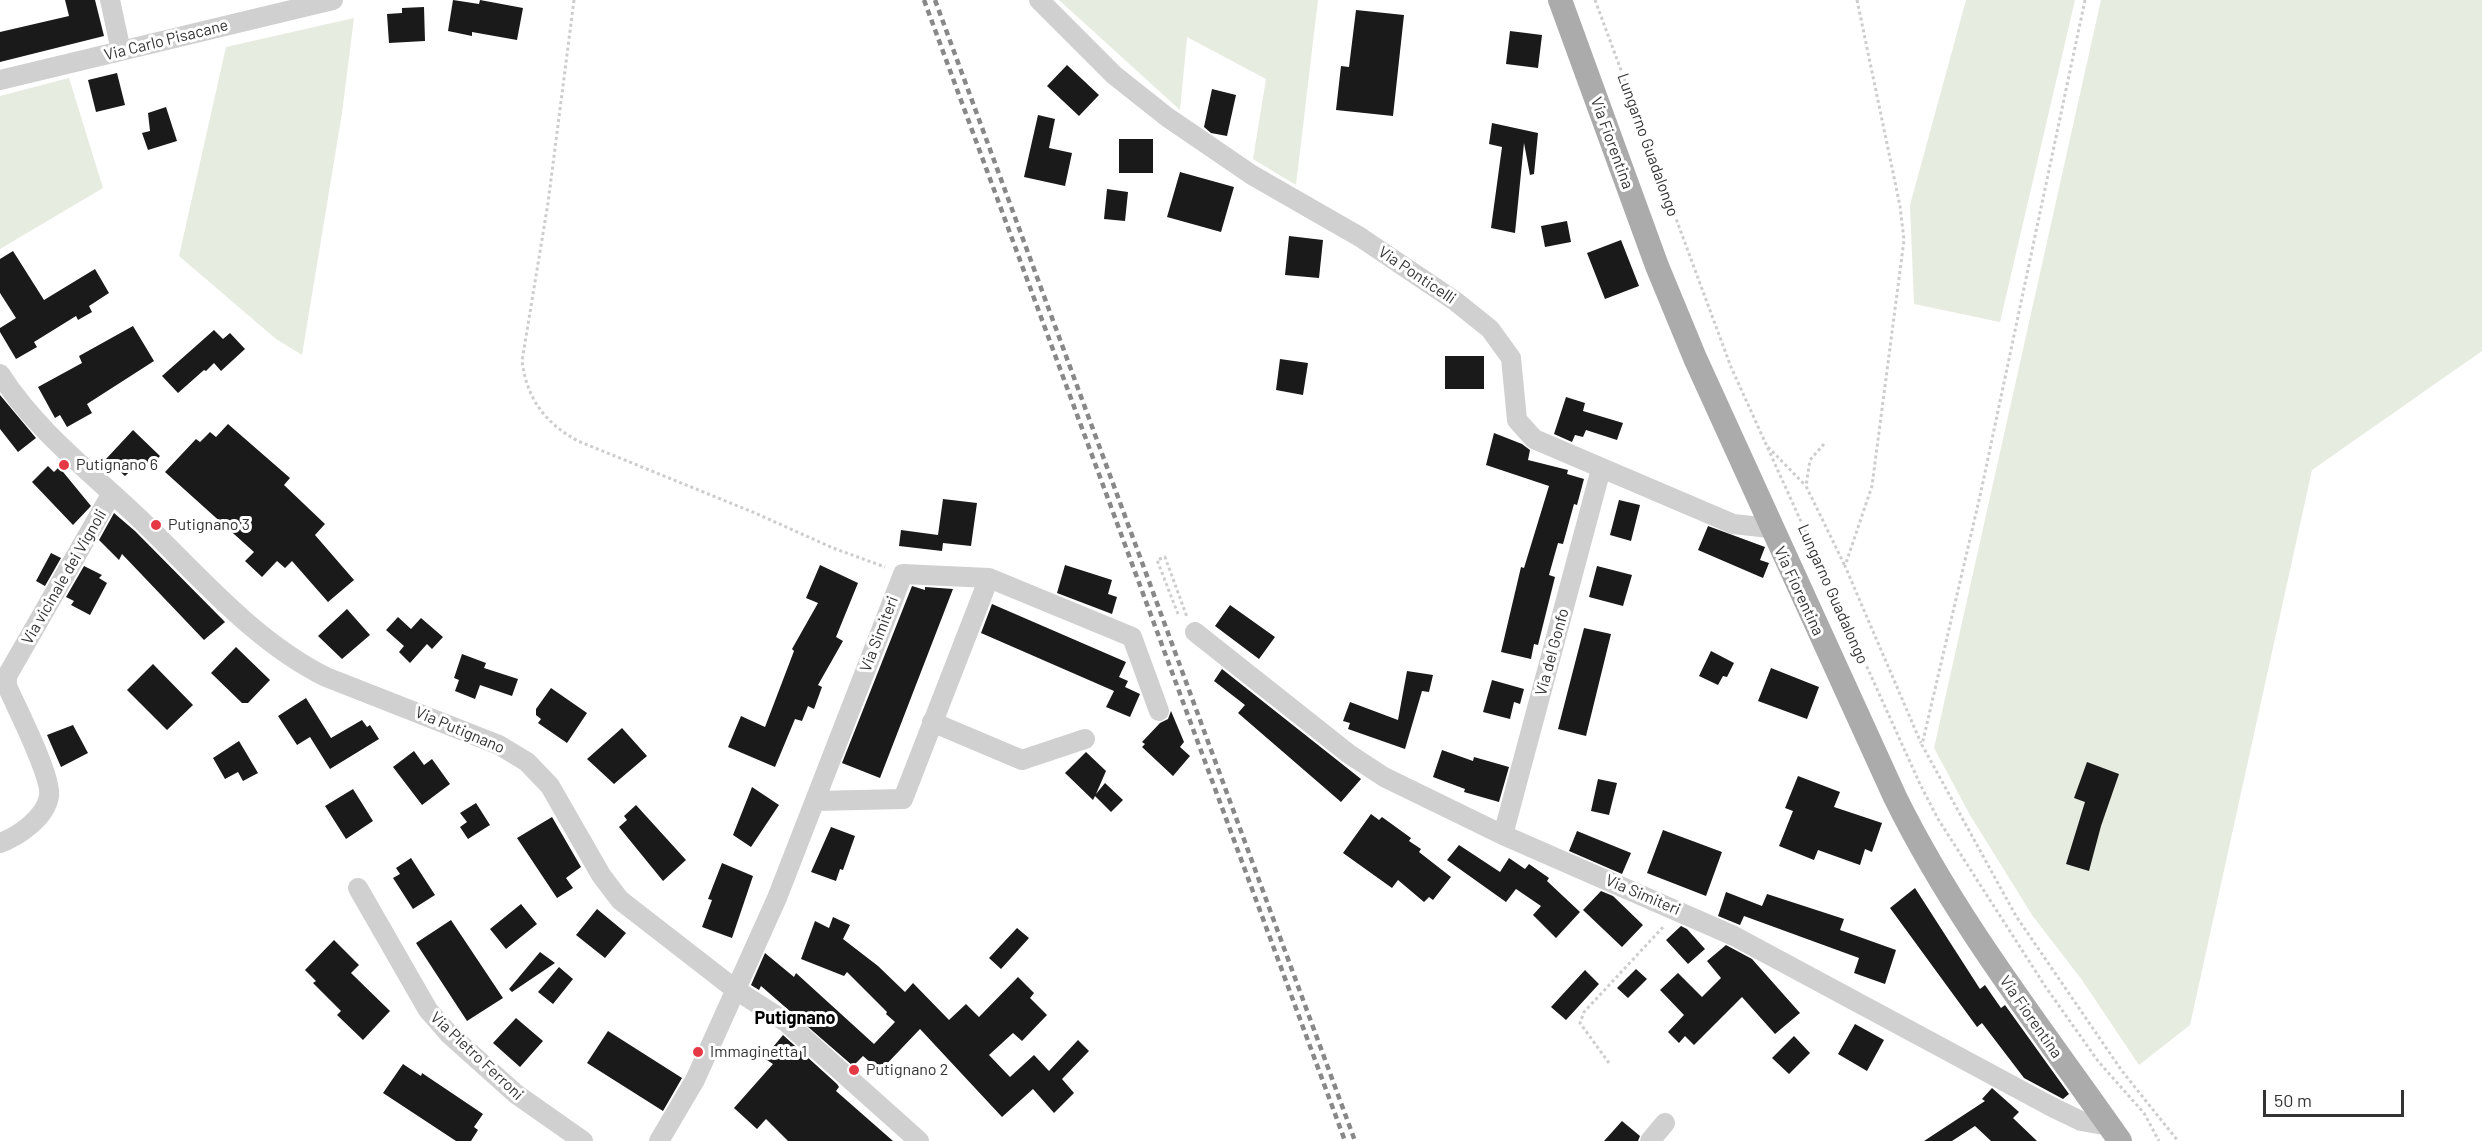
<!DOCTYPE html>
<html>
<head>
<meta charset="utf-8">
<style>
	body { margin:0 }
	#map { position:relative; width:2482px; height:1141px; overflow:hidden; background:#fff; font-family:Barlow,sans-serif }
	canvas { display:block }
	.scale { position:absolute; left:2263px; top:1090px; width:141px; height:27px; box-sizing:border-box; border:3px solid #333; border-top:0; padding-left:8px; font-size:18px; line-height:21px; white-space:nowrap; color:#333; -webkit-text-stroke:4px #fff; paint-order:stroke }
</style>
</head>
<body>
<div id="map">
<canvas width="2482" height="1141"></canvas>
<div class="scale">50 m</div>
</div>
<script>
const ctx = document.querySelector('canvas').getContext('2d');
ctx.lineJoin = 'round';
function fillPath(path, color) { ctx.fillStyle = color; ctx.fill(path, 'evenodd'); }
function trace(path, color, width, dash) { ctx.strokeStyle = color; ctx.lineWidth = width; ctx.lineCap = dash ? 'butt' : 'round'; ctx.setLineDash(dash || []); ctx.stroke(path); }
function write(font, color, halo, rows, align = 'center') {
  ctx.font = font + ' Barlow,sans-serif'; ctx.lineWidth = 6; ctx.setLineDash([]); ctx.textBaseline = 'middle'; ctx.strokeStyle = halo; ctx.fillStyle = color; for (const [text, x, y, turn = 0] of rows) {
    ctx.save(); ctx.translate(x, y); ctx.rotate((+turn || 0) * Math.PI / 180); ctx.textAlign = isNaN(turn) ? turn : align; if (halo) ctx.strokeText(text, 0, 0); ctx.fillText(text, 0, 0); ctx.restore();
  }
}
fillPath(new Path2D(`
	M1059 0H1318L1296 185 1253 159 1266 79 1187 37 1180 110Z
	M1966 0H2075L2000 322 1914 304 1910 205Z
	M2101 0H2482V351L2312 470 2190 1025 2139 1065 2082 980 2032 915 1970 815 1934 748Z
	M354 18 342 113 302 355 276 339 179 256 226 47Z
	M69 78 103 188 0 249V96Z`), '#e6ecdf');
fillPath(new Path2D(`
	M65 0H95L104 36 0 62V32L69 16Z
	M453 0 479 4 480 0 523 8 517 40 472 32V36L448 31Z
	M424 7 425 41 389 43 387 14 402 13V8Z
	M1356 10 1404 15 1393 116 1336 110 1341 66 1349 67Z
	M1510 31 1542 35 1538 68 1506 64Z
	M1067 65 1099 95 1079 116 1047 86Z
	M117 73 125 105 96 112 88 80Z
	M1212 89 1236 95 1227 136 1211 133 1204 127Z
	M166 107 177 141 148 150 142 133 150 131 148 113Z
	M1038 115 1055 119 1049 148 1072 153 1065 186 1024 177Z
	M1492 123 1538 133 1534 174 1530 175 1524 143 1515 233 1491 228 1502 147 1489 144Z
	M1119 139H1153V173H1119Z
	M1180 172 1234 187 1221 232 1167 217Z
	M1107 189 1128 192 1125 221 1104 219Z
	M1567 221 1571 242 1545 247 1541 226Z
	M1289 236 1323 240 1319 278 1285 275Z
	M1621 240 1639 286 1605 299 1587 253Z
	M13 251 44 300 95 269 109 293 89 306 92 312 78 320 76 316 34 342 37 347 16 359 0 332V328L16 318 0 293V259Z
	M133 326 154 361 87 404 92 413 67 427 60 415 55 418 38 387 82 363 79 356Z
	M214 330 223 339 230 333 245 349 221 371 214 363 206 371 204 370 178 393 162 376Z
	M1445 356H1484V389H1445Z
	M1280 359 1308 363 1303 395 1276 390Z
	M0 395 36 438 18 452 0 429Z
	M1566 397 1585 403 1583 411 1623 423 1617 440 1586 430 1583 437 1575 435 1572 442 1554 434Z
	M228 424 290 478 284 485 325 524 315 535 354 580 328 602 292 561 285 568 277 561 262 577 245 561 254 552 165 472 196 439 200 442 210 432 216 437Z
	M133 430 160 456 149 468 141 461 125 476 106 459Z
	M1494 433 1522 444 1530 450 1528 460 1568 470 1567 474 1584 479 1577 505 1574 504 1563 544 1558 543 1549 575 1555 577 1538 645 1534 644 1531 659 1501 652 1521 567 1524 568 1549 486 1486 465Z
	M48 466 54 472 59 467 91 506 73 525 32 482Z
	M943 499 977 503 971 546 943 543 942 551 899 546 901 530 938 535Z
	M1619 500 1640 505 1631 541 1610 535Z
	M114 513 135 531 225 622 204 640 122 554 119 560 99 540Z
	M1708 526 1765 547 1760 560 1769 563 1763 578 1698 550Z
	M51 553 61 558 45 586 36 581Z
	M820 565 858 583 836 637 843 641 818 685 822 687 814 709 808 706 802 721 795 719 775 767 728 747 741 716 765 727 794 651 792 649 818 603 806 598Z
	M1065 565 1112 580 1108 594 1117 597 1112 614 1057 593Z
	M84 566 102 575 99 578 107 583 90 615 71 605 74 601 66 597Z
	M1597 566 1632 575 1623 606 1589 597Z
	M912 586 925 590V587L953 589 880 778 842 763Z
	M992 604 1126 662 1119 677 1128 681 1125 687 1140 694 1130 717 1106 707 1114 691 981 633Z
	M1230 605 1275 637 1259 659 1215 626Z
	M347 609 370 635 342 659 318 636Z
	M398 617 411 629 421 618 443 637 432 649 427 644 410 663 399 652 404 646 386 630Z
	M1584 628 1611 634 1586 736 1558 729Z
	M236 647 270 680 248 703H242L211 673Z
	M1711 651 1734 663 1727 677 1723 676 1718 685 1699 676Z
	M462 654 486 663 484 668 518 679 512 696 480 685 475 699 455 691 459 680 454 678Z
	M153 664 193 705 167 730 127 690Z
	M1771 668 1819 687 1807 719 1758 701Z
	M1222 669 1361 779 1341 802 1238 713 1245 705 1214 681Z
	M1407 671 1433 675 1429 692 1422 691 1405 749 1348 729 1350 723 1343 721 1350 702 1398 720Z
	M1492 680 1524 689 1520 704 1514 702 1510 719 1483 712Z
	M551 688 587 713 567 743 538 723 541 719 536 715V709Z
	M306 698 331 738 362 720 367 727 370 725 379 739 330 769 310 737 297 745 278 716Z
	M1171 711 1184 742 1180 747 1190 756 1173 776 1142 747 1145 744 1142 742 1160 723 1168 719Z
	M73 725 88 753 61 767 47 735Z
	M622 728 647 756 614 784 587 759Z
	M239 741 258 773 243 781 238 772 225 779 213 758Z
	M1442 750 1473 761 1474 757 1509 767 1499 802 1464 792 1465 789 1433 777Z
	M414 751 424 765 432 759 450 784 422 805 393 767Z
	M1086 752 1106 771 1096 794 1105 783 1123 800 1111 812 1095 796 1093 800 1065 773Z
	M2087 762 2119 774 2101 826 2089 871 2066 864 2085 802 2074 798Z
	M1798 776 1840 792 1834 807 1882 823 1872 852 1865 849 1860 865 1818 850 1814 860 1779 846 1793 811 1785 808Z
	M1598 779 1617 783 1609 815 1591 811Z
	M752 787 779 805 751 847 733 835Z
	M353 789 373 821 346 839 325 806Z
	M476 803 490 825 468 839 460 827 467 822 460 813Z
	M636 805 686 860 663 881 619 827 627 820 624 816Z
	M1371 814 1379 820 1382 817 1411 838 1409 841 1421 849 1419 852 1451 877 1433 900 1429 897 1424 902 1398 880 1392 888 1343 853Z
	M552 817 581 867 566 878 573 888 557 898 517 838Z
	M831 827 855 836 843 870 840 869 836 881 811 872Z
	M1663 830 1722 852 1706 896 1647 873Z
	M1577 831 1631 853 1622 874 1569 851Z
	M1459 845 1500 872 1509 858 1525 869 1529 864 1549 878 1547 881 1580 912 1556 938 1533 915 1541 906 1516 889 1506 902 1447 860Z
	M411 858 435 895 413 909 393 878 400 874 396 868Z
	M722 863 753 876 732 938 702 927 712 900 708 899Z
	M1915 888 1980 989 1985 985 2001 1008 2005 1005 2069 1094 2063 1099 2024 1078 1982 1023 1977 1027 1890 908Z
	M1601 891 1613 896 1643 925 1622 947 1583 910Z
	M1726 892 1762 906 1767 894 1844 919 1840 930 1896 950 1885 984 1854 973 1859 958 1744 916 1740 925 1718 916Z
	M521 904 537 924 506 949 490 929Z
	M597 909 626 933 605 958 576 935Z
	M833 917 850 925 843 939 878 966 905 992 913 983 949 1020 966 1004 979 1017 1018 977 1034 993 1030 998 1047 1015 1022 1041 1013 1033 989 1055 1010 1077 1034 1055 1049 1071 1078 1040 1089 1051 1062 1079 1074 1093 1054 1113 1033 1089 1002 1117 920 1029 880 1071 863 1056 853 1066 761 986 759 990 751 985 765 953 794 977 796 973 874 1044 895 1022 886 1014 887 1012 847 972 844 976 801 959 815 921 829 928Z
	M451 920 503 998 467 1021 416 943Z
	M1681 926 1687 929 1705 949 1688 964 1666 940Z
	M1017 928 1029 938 1001 969 989 958Z
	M334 940 359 965 351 973 390 1011 363 1040 337 1015 341 1011 313 983 316 981 305 970Z
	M1726 945 1752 959 1800 1013 1775 1034 1742 997 1694 1045 1685 1036 1679 1043 1668 1032 1684 1015 1660 990 1678 973 1702 997 1721 978 1707 961Z
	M540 952 555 963 512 992 509 989Z
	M559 967 573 979 553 1004 538 992Z
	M1636 969 1647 979 1628 998 1617 988Z
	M1585 970 1599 984 1566 1020 1551 1007Z
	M516 1018 543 1041 520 1067 493 1043Z
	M1855 1024 1884 1040 1867 1071 1838 1054Z
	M608 1031 682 1078 663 1111 587 1063Z
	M783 1035 837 1084 839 1087 836 1091 893 1141H788L766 1119 757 1129 734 1108 773 1064 764 1058Z
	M1794 1036 1810 1053 1789 1074 1772 1058Z
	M403 1064 421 1076 422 1073 483 1114 474 1127 478 1130 471 1141H456L383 1093Z
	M1992 1088 2019 1112 2013 1118 2037 1141H1991L1975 1126 1952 1141H1924L1985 1101 1982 1099Z
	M1622 1121 1640 1136 1638 1141H1604Z`), '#1a1a1a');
trace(new Path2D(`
	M574 0 548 203 522 361C527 399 545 423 578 441L755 513 833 548 885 567
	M1595 0 1731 367 1920 784 1938 819 2045 986 2098 1061 2144 1113 2159 1141
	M1857 0 1900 206 1904 240 1872 486 1845 566 1921 743
	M2085 0 1980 496 1922 745 2016 916 2122 1071 2178 1141
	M1824 444 1810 460 1806 486 1845 566
	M1768 447 1805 485
	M1178 614 1157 560 1165 557 1187 617
	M1609 1063 1580 1023 1584 1012 1665 925`), '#cdcdcd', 3, [3, 3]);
trace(new Path2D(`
	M110 0 121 51
	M1039 0 1114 75 1167 117 1252 175 1360 237 1455 301 1490 329 1511 358 1517 420 1534 439 1733 524 1770 528
	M0 80 333 0
	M0 374C37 432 93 474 142 521 199 576 255 642 326 677L499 745 527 762 550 786 601 875 620 900 736 990 786 1022 919 1141
	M1195 632 1349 754 1384 777 1503 835 1734 936 2052 1107 2081 1121 2109 1126
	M932 722 1022 760 1085 739
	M815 801 903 799 989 578
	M1503 835 1601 469
	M0 843C19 836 46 817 49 796 52 776 16 707 7 686V676L112 493
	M358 888 428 1010 449 1034 516 1094 583 1141
	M659 1141 695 1080 777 898 903 574 989 578 1132 637 1159 711
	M1650 1141 1665 1123`), '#d0d0d0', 20);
trace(new Path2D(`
	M1560 0 1657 266 1695 358 1895 797C1956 921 2041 1028 2120 1141`), '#ababab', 24);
trace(new Path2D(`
	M924 0 1345 1141
	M935 0 1355 1141`), '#888', 4.5, [6, 4.5]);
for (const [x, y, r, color] of [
	[64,465,6,"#e63946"],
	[156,525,6,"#e63946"],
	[698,1052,6,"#e63946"],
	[854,1070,6,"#e63946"]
]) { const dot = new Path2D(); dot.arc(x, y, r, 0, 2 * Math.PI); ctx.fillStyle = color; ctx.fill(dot); trace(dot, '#fff', 2); }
write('16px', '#333', '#fff', [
	["Via Carlo Pisacane",166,40,-14],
	["Via Fiorentina",1612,143,70],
	["Lungarno Guadalongo",1648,145,70],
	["Via Ponticelli",1417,275,34],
	["Via vicinale dei Vignoli",64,577,-60],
	["Via Fiorentina",1799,591,65],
	["Lungarno Guadalongo",1833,594,66],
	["Via Simiteri",879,634,-69],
	["Via del Gonfo",1552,652,-75],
	["Via Putignano",460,730,23],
	["Via Simiteri",1643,895,23],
	["Via Fiorentina",2031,1017,55],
	["Via Pietro Ferroni",477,1056,43]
]);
write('16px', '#333', '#fff', [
	["Putignano 6",76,465],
	["Putignano 3",168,525],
	["Immaginetta 1",710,1052],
	["Putignano 2",866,1070]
], 'left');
write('bold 18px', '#000', '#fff', [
	["Putignano",795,1018]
]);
</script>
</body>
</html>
